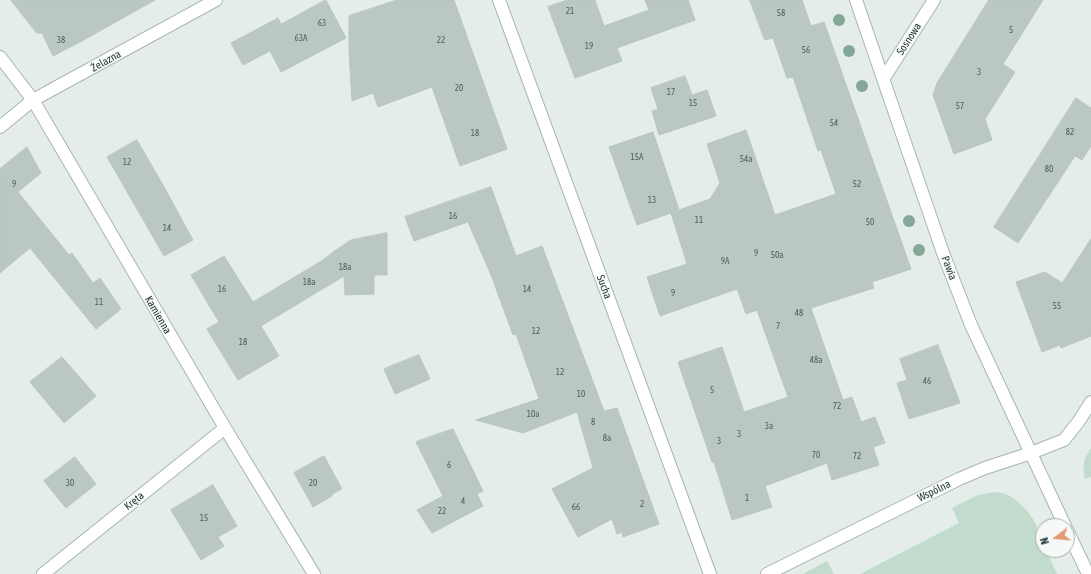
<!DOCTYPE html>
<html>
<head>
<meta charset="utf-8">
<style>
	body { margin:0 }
	#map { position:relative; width:1091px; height:574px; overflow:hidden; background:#e5edea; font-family:"Asap Condensed",sans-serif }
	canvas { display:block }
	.north { position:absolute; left:1035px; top:518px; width:40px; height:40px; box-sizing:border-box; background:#f6f9f8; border:1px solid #a3aeac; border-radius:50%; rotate:254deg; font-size:11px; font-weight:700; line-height:16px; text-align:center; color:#263d3a }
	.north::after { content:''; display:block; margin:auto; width:14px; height:18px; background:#e19b6f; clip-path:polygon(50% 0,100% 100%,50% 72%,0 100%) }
</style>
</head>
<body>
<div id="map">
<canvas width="1091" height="574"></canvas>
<div class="north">N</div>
</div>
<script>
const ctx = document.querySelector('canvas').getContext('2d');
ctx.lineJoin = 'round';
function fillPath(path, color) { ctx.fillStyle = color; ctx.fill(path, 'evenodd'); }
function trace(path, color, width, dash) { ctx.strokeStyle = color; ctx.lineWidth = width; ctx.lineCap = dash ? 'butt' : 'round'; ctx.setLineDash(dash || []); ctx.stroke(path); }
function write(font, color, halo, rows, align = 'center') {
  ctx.font = font + ' "Asap Condensed",sans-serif'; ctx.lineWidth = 3; ctx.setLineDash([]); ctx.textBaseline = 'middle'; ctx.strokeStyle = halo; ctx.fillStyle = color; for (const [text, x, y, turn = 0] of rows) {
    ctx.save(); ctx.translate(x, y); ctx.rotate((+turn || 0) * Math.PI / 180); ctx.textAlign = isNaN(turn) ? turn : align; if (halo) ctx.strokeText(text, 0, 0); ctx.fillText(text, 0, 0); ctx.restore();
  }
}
fillPath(new Path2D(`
	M1091 448V477L1085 479C1082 464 1083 461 1091 448Z
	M996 492C1000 493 1005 493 1008 495 1027 505 1043 529 1043 550H1046L1057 574H860L959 523 952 508 978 495Z
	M827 561 834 574H803Z`), '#c1dbcc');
const building = new Path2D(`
	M11 0H155L80 42 53 56 42 33H37Z
	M326 0 346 38 281 72 270 51 243 65 231 43 278 18 281 24Z
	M397 0H454L507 149 460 166 432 87 378 107 373 93 352 101 349 51V16Z
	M568 0H595L604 26 649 10 645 0H688L695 20 617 48 622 61 575 78 548 7Z
	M750 0H802L811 26 824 22 911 269 872 282 874 288 811 308 843 400 852 397 861 422 875 417 885 443 873 447 879 465 832 480 827 463 765 486 772 507 732 520 714 462H712L678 362 722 347 744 412 788 397 757 310 746 314 737 289 660 316 647 277 687 264 671 213 637 225 609 147 653 132 679 210 710 199 720 183 707 144 746 130 775 215 836 194 821 150 818 151 793 77 787 78 773 38 765 40Z
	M989 0H1043L1003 64 1015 72 985 119 992 140 954 154 933 95 937 83Z
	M685 76 692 95 707 90 716 116 659 135 652 111 658 109 651 88Z
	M1076 98 1091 108V146L1082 160 1075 156 1018 243 994 227Z
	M137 140 163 185 193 240 164 256 107 157Z
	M27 147 41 173 18 192 69 255 72 253 93 283 100 278 121 309 96 329 30 248 0 273V169Z
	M491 187 516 256 542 246 604 411 617 408 659 524 623 537 622 532 617 534 612 519 578 537 552 489 593 468 577 412 523 433 476 420 539 399 516 334 513 335 491 275 468 222 414 241 405 217Z
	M387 233V275H374V294L345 295 344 276 261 326 279 356 238 380 207 329 219 322 191 275 224 256 253 302 323 260 333 252 351 240Z
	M1091 239V336L1061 348 1060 345 1042 352 1016 282 1045 272 1062 283Z
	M938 345 960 403 909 419 897 383 907 380 900 359Z
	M419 355 430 379 395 394 384 369Z
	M62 357 96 396 64 423 30 382Z
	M453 429 483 491 477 494 483 506 432 533 417 510 443 496 416 442Z
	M324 456 342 489 332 494V496L313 507 294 473Z
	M75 457 96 484 66 508 44 481Z
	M213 485 237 526 218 537 224 546 201 560 171 510Z`);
fillPath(building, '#bbc7c4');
trace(building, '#b8c6c2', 1);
const minor = new Path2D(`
	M499 0 710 574
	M856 0 943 253 971 325 1065 526
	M0 57 33 100 225 428 314 574
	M884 78 934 0
	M0 127 33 100 216 0
	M1067 530 1088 574
	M43 574 225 428
	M767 574 959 479 985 468 1031 453 1064 440 1079 421 1091 402`);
trace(minor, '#a8b5b2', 14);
trace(minor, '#fff', 12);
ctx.fillStyle = '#84a897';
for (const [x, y] of [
	[839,20],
	[849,51],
	[862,86],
	[909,221],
	[919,250]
]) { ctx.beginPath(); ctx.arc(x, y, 6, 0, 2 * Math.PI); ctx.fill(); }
write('9px', '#4b605c', null, [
	["21",570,11],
	["58",781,13],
	["63",322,23],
	["5",1011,30],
	["63A",301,38],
	["38",61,40],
	["22",441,40],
	["19",589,46],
	["56",806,50],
	["3",979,72],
	["20",459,88],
	["17",671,92],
	["15",693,103],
	["57",960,106],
	["54",834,123],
	["82",1070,132],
	["18",475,133],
	["15A",637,157],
	["54a",746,159],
	["12",127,162],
	["80",1049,169],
	["9",14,184],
	["52",857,184],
	["13",652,200],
	["16",453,216],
	["11",699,220],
	["50",870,222],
	["14",167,228],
	["9",756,253],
	["50a",777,255],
	["9A",725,261],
	["18a",345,267],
	["18a",309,282],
	["16",222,289],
	["14",527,289],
	["9",673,293],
	["11",99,302],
	["55",1057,306],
	["48",799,313],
	["7",778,326],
	["12",536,331],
	["18",243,342],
	["48a",816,360],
	["12",560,372],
	["46",927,381],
	["5",712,390],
	["10",581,394],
	["72",837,406],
	["10a",533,414],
	["8",593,422],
	["3a",769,426],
	["3",739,434],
	["8a",607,438],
	["3",719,441],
	["70",816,455],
	["72",857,456],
	["6",449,465],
	["30",70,483],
	["20",313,483],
	["1",747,498],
	["4",463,501],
	["2",642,504],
	["66",576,507],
	["22",442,511],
	["15",204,518]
]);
write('11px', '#263d3a', '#f6f9f8', [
	["Sosnowa",909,39,-57],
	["Żelazna",106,61,-29],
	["Pawia",949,268,69],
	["Sucha",604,287,70],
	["Kamienna",158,315,60],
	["Wspólna",934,491,-26],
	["Kręta",134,501,-39]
]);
</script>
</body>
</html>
